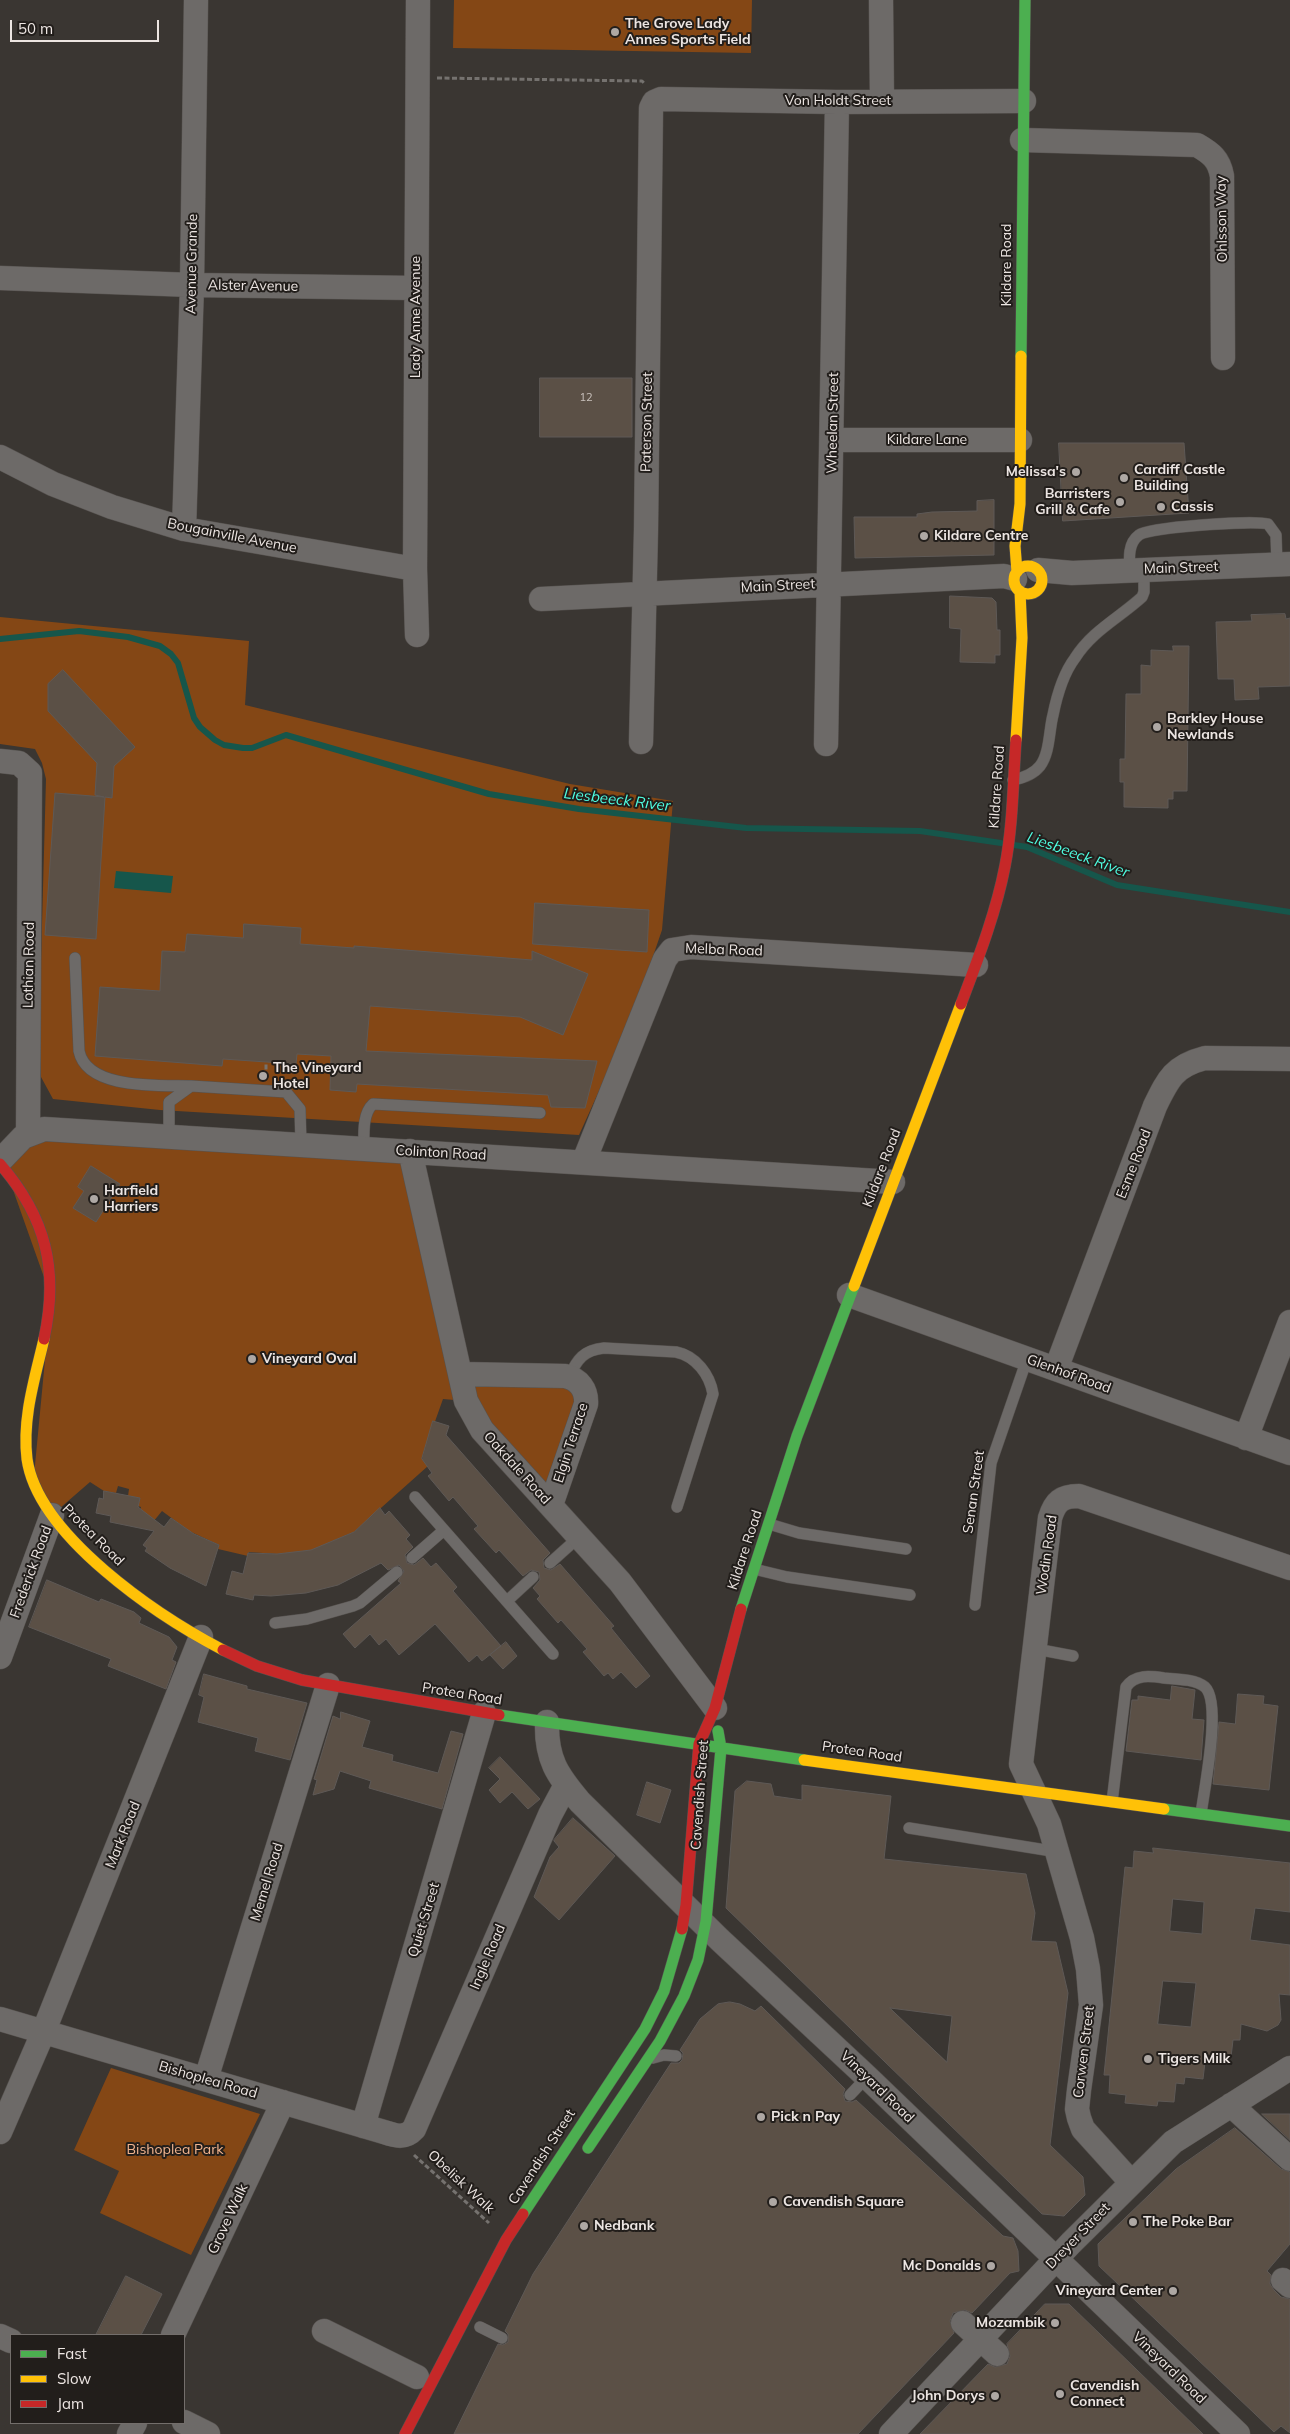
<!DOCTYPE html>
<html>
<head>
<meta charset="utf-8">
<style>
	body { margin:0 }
	#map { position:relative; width:1290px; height:2434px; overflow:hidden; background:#3a3632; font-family:Mulish,sans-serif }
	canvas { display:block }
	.legend { position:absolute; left:10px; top:2334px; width:175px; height:90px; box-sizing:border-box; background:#221e1b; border:1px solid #736e6b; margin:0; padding:6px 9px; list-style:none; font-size:15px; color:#ece5e2 }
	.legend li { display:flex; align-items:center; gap:10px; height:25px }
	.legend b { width:25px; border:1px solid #736e6b }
	.scale { position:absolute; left:10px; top:20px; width:149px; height:22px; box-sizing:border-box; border:2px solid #ece5e2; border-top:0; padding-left:6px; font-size:15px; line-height:18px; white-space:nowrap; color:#ece5e2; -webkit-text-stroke:4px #221e1b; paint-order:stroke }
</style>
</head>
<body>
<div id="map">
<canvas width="1290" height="2434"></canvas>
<ul class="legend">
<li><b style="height:6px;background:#4caf50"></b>Fast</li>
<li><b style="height:6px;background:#ffc107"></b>Slow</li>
<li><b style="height:6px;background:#c62828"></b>Jam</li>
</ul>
<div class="scale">50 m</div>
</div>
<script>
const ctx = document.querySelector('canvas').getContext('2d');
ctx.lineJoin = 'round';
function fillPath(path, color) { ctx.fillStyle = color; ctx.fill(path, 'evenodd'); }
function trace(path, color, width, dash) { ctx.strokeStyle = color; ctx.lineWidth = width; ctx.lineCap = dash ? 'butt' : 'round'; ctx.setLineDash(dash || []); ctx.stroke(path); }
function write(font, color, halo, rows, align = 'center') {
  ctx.font = font + ' Mulish,sans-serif'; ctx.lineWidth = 4; ctx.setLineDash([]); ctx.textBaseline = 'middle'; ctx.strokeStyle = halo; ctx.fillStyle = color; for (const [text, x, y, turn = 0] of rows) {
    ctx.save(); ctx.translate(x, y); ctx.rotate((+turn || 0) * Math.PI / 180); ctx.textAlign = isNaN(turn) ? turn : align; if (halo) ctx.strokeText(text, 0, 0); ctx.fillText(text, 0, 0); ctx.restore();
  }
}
fillPath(new Path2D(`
	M454 0H752L751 53 453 48Z
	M0 617 249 641 245 705 570 784 673 801 662 930 630 1023 579 1135 160 1110 53 1099 41 1077 39 1033 46 779 42 763 35 749 0 744Z
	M23 1137 410 1151 460 1374 580 1384 551 1505 466 1401 443 1399 422 1458 428 1466 354 1532 337 1540 322 1553 277 1554 249 1552 248 1556 218 1549 219 1545 189 1531 162 1511 153 1522 139 1519 141 1507 138 1506 140 1498 128 1496 129 1489 118 1486 116 1493 104 1491 90 1482 52 1515 33 1486 51 1297 6 1170Z
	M111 2068 260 2114 191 2255 100 2213 119 2171 74 2150Z`), '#844715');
fillPath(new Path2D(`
	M116 871 173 876 171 893 114 888Z`), '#16564b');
trace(new Path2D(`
	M0 639 79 631 128 637 160 646 171 654 178 663 194 718 200 727 215 740 224 745 243 748H252L286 735 489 794 579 809 746 828 920 831 1001 843
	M1014 845 1027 847 1117 885 1290 912`), '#16564b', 6);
const building = new Path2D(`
	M540 378H632V437H540Z
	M1059 443H1184L1189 513 1063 521Z
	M994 500V555L855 558 854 517H917V514L932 512 977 511V501Z
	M950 596 992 598 996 602 997 630H1000V655H995V663L960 662 961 629 950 628Z
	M1285 614 1286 619 1290 618V686L1258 687 1259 699 1235 700 1234 679H1218L1216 622 1252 621 1251 615Z
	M1173 646H1189L1187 791H1173V799H1168V808L1124 807V782H1120V759H1125L1126 694H1141V665L1151 666V650L1173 651Z
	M63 670 135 747 114 766 112 798 105 797 96 939 45 935 55 793 104 797 95 795 97 763 48 711V684Z
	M535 903 649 910 647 952 533 944Z
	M244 924 301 928 300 944 354 948V946L532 960V951L588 974 563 1035 520 1017 370 1006 366 1051 597 1061 585 1108 551 1107 548 1095 357 1084 356 1092 330 1090 331 1056 297 1054 296 1064 223 1059 222 1066 95 1056 100 987 160 991 162 951 185 952 187 934 243 938Z
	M91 1166 120 1184 96 1222 73 1208 84 1191 78 1187Z
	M433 1421 449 1426 446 1435 550 1553 543 1560 544 1568 551 1570 560 1564 614 1626 611 1628 650 1676 636 1688 621 1672 613 1679 608 1673 604 1676 583 1652 587 1649 561 1620 558 1623 537 1599 540 1596 533 1588 540 1580 539 1572 531 1570 523 1576 499 1550 496 1553 474 1529 478 1526 453 1497 449 1501 428 1476 432 1473 422 1459Z
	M104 1491 140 1498 138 1507 164 1527 171 1518 194 1534 219 1545 206 1586 170 1568 145 1551 147 1548 143 1545 154 1531 110 1522 111 1516 96 1513 99 1498 103 1499Z
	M380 1508 385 1515 389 1511 410 1535 406 1539 413 1547 405 1555 407 1563 414 1565 423 1558 431 1567 436 1563 457 1587 453 1591 501 1646 482 1661 477 1655 469 1662 435 1624 399 1655 386 1639 379 1645 370 1634 355 1648 343 1634 401 1583 398 1581 404 1571 399 1565 388 1570 381 1563 338 1585 306 1593 271 1596 254 1595 253 1600 226 1594 232 1571 243 1574 248 1553 277 1554 311 1550 354 1532Z
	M47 1580 99 1602 101 1599 134 1612 141 1618 139 1623 169 1637 177 1647 172 1660 176 1662 166 1689 108 1666 111 1659 29 1627Z
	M506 1642 517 1656 503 1669 490 1655Z
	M204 1674 247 1686V1689L307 1703 290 1760 255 1751 258 1738 198 1722 204 1697 199 1695Z
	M1172 1686 1195 1690 1192 1719 1204 1720 1201 1760 1126 1751 1132 1700H1138V1696L1170 1700Z
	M1238 1694 1264 1696 1263 1704 1278 1706 1269 1790 1213 1784 1219 1722 1235 1724Z
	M341 1712 370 1721 362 1747 393 1755 392 1761 438 1773 451 1731 463 1734 442 1809 369 1788 371 1781 340 1771 334 1789 313 1795 317 1780 314 1779 333 1716 340 1719Z
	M500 1757 540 1799 528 1809 512 1792 500 1803 489 1790 500 1779 489 1768Z
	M747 1781 771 1784 774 1796 802 1800V1785L891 1796 884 1859 1026 1874 1035 1913 1031 1941 1056 1942 1068 1993 1050 2145 1083 2177 1085 2195 1064 2216 1042 2214 726 1908 735 1791ZM890 2008 952 2016 947 2062Z
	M647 1782 671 1790 660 1823 637 1815Z
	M573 1818 615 1856 559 1920 534 1897 550 1857 559 1847 554 1841V1840Z
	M1153 1848 1290 1863V1912L1255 1908 1250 1940 1290 1945V1995L1279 1994 1281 2020 1278 2025 1267 2031 1241 2024 1240 2040H1233L1231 2057 1213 2055 1212 2063 1205 2062 1203 2079 1185 2077 1184 2084 1176 2083 1174 2102 1158 2101 1157 2106 1125 2103 1126 2095 1109 2093 1110 2075H1104L1125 1867 1133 1868 1134 1851 1153 1853ZM1173 1899 1204 1902 1202 1934 1170 1931ZM1163 1981 1196 1983 1191 2027 1158 2024Z
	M730 2002 740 2004 755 2011 761 2006 845 2089 843 2094 845 2101 852 2102 856 2100 1003 2236 1013 2238 1018 2251 1019 2271 1010 2273 972 2313 965 2310 953 2313 950 2321 954 2333 858 2434H454L498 2344 503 2345 508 2342V2334L505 2331 533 2274 671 2063H679L682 2060 683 2053 680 2050 700 2019 718 2004Z
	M1262 2114H1290V2140Z
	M1235 2128 1281 2169 1290 2172V2244L1267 2271 1271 2275 1270 2284 1274 2290 1281 2297 1290 2299V2433L1281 2426 1274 2432 1099 2266 1098 2244 1176 2169Z
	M126 2276 162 2294 141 2335H96Z
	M1045 2304H1069L1203 2434H920L988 2364 995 2367 1007 2364 1010 2356 1007 2344Z`);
fillPath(building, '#5b5046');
trace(building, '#5e5956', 1);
const lane = new Path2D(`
	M1130 570C1129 558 1128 543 1139 535 1149 527 1254 520 1268 524L1276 535 1277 564
	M1013 780C1023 778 1033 775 1040 766 1050 753 1049 730 1053 715 1057 695 1063 674 1075 658 1092 631 1119 618 1142 597L1144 592V570
	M75 958 79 1051C87 1090 159 1085 191 1086
	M169 1137V1102L191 1086 286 1092 300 1109 301 1144
	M364 1148C364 1135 362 1114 373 1104L540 1113
	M569 1377C577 1359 584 1350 604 1348L676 1352C696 1356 710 1375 713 1394L677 1507
	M415 1497 553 1654
	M769 1524 799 1533 906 1549
	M412 1558 444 1530
	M550 1563 579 1537
	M754 1569 787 1577 910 1595
	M507 1601 533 1577
	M975 1605 991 1463 1027 1359
	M275 1623 307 1619 353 1606 360 1603 397 1572
	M1036 1649 1073 1656
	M1112 1802 1126 1687C1135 1674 1150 1676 1164 1678 1176 1679 1195 1679 1205 1687 1222 1703 1204 1790 1201 1814
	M909 1828 1058 1852
	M653 2058 664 2055 676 2056
	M850 2095 867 2077
	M480 2327 502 2338`);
const street = new Path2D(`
	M881 0 882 101
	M1022 140 1197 145C1211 153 1219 159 1222 176L1223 358
	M0 278 192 285 416 288
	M833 440H1020
	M0 457 53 484 112 507 184 529 415 569
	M184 529 192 285 196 0
	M1038 570 1072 573 1290 564
	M541 599 1004 576 1015 579
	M417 635 415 569 418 0
	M641 742 646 530 651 108 654 102 661 99 837 102 1024 101
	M826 744 837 102
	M0 761 19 763 30 773 28 1134
	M410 1151 466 1401 482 1430 620 1582 715 1708
	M0 1161 23 1137 44 1129 893 1182
	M584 1161 665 959 672 950 691 947 976 965
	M849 1295 1290 1453
	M1056 1369 1155 1106C1168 1079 1174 1066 1205 1058L1290 1059
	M460 1374 565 1376C579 1379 587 1390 586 1404L551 1505
	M1246 1438 1290 1322
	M0 1657 52 1515
	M547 1722C546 1759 557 1775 580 1802L720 1940 867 2077 1238 2434
	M0 2019 384 2132C396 2136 405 2139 414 2129L550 1815 566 1785
	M206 2079 328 1685
	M1231 2105 1290 2159
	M363 2126 484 1713
	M0 2132 43 2033 201 1637
	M1131 2182 1083 2129 1079 2118 1077 2109 1079 2090 1091 2005 1088 1969 1082 1938 1049 1824 1021 1764 1050 1518C1055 1502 1061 1496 1079 1496L1290 1568
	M1283 2280 1290 2286
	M963 2323 997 2354
	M324 2331 417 2377
	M173 2335 283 2102
	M0 2336 11 2341
	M184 2422 208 2434
	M129 2434 135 2423
	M891 2434 1071 2243 1173 2142 1290 2068`);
const fast = new Path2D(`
	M1021 356 1025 0
	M741 1609 797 1436 854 1286
	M499 1715 804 1760
	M1164 1809 1290 1826
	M588 2148 660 2041 684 1996 698 1960 706 1921 721 1748 718 1731
	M523 2214 645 2029 664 1991 682 1929`);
const slow = new Path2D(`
	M1014 580a14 14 0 1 1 28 0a14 14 0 1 1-28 0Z
	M1017 572 1015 546 1020 504 1021 356
	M1016 740 1022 638 1020 591
	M854 1286 961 1004
	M44 1339C35 1378 22 1418 27 1459 38 1536 158 1616 223 1650
	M804 1760 1164 1809`);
const jam = new Path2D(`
	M961 1004C978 959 996 913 1005 866 1013 825 1013 782 1016 740
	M0 1164C46 1217 59 1270 44 1339
	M223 1650 257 1666 302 1680 499 1715
	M682 1929 686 1905 699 1744 715 1708 741 1609
	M405 2434 506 2240 523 2214`);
trace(lane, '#56524f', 12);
trace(street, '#56524f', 25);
trace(fast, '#56524f', 12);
trace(slow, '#56524f', 12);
trace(jam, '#56524f', 12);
trace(new Path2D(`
	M437 78 642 81 645 84
	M266 1077V1062
	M414 2155 489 2223`), '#75726f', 3, [5, 2.5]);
trace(lane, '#6d6a68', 11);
trace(street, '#6d6a68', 24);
trace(fast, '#4caf50', 11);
trace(slow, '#ffc107', 11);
trace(jam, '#c62828', 11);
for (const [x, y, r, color] of [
	[615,32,5,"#aea8a4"],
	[1076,472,5,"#aea8a4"],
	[1124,478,5,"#aea8a4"],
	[1120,502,5,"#aea8a4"],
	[1161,507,5,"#aea8a4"],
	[924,536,5,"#aea8a4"],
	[1157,727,5,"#aea8a4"],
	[263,1076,5,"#aea8a4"],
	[94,1199,5,"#aea8a4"],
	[252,1359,5,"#aea8a4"],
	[1148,2059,5,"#aea8a4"],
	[761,2117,5,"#aea8a4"],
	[773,2202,5,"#aea8a4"],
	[1133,2222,5,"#aea8a4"],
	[584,2226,5,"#aea8a4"],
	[991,2266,5,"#aea8a4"],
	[1173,2291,5,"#aea8a4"],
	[1055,2323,5,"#aea8a4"],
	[1060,2394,5,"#aea8a4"],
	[995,2396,5,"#aea8a4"]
]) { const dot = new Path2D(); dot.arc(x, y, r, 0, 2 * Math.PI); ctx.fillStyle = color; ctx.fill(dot); trace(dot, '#221e1b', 2); }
write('11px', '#c8c0bb', null, [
	["12",586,398]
]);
write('bold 14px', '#ece5e2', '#221e1b', [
	["The Grove Lady",625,24],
	["Annes Sports Field",625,40],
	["Cardiff Castle",1134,470],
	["Building",1134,486],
	["Melissa's",1066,472,"right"],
	["Barristers",1110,494,"right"],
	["Grill & Cafe",1110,510,"right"],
	["Cassis",1171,507],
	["Kildare Centre",934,536],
	["Barkley House",1167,719],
	["Newlands",1167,735],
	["The Vineyard",273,1068],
	["Hotel",273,1084],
	["Harfield",104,1191],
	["Harriers",104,1207],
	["Vineyard Oval",262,1359],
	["Tigers Milk",1158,2059],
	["Pick n Pay",771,2117],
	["Cavendish Square",783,2202],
	["The Poke Bar",1143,2222],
	["Nedbank",594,2226],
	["Mc Donalds",981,2266,"right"],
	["Vineyard Center",1163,2291,"right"],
	["Mozambik",1045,2323,"right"],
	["Cavendish",1070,2386],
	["Connect",1070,2402],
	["John Dorys",985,2396,"right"]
], 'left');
write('14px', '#ece5e2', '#221e1b', [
	["Von Holdt Street",838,101],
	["Ohlsson Way",1222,219,-91],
	["Avenue Grande",192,264,-89],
	["Kildare Road",1007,265,-90],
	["Alster Avenue",253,286,1],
	["Lady Anne Avenue",416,317,-90],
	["Paterson Street",647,422,-89],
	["Wheelan Street",833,423,-89],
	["Kildare Lane",927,440],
	["Bougainville Avenue",232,536,11],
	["Main Street",1181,568,-2],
	["Main Street",778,586,-3],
	["Kildare Road",997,787,-86],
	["Melba Road",724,950,2],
	["Lothian Road",29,965,-89],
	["Colinton Road",441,1153,3],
	["Esme Road",1134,1164,-69],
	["Kildare Road",882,1168,-69],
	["Glenhof Road",1069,1374,20],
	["Elgin Terrace",571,1443,-72],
	["Oakdale Road",517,1468,48],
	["Senan Street",974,1492,-82],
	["Protea Road",93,1535,45],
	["Kildare Road",745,1550,-72],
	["Wodin Road",1047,1555,-82],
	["Frederick Road",31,1572,-70],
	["Protea Road",462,1694,9],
	["Protea Road",862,1752,8],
	["Cavendish Street",700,1795,-86],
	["Mark Road",123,1835,-68],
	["Memel Road",267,1882,-73],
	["Quiet Street",424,1920,-73],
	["Ingle Road",488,1957,-67],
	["Corwen Street",1084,2052,-83],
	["Bishoplea Road",208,2080,16],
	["Vineyard Road",877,2087,44],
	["Cavendish Street",542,2157,-57],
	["Obelisk Walk",461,2182,43],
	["Grove Walk",228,2219,-65],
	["Dreyer Street",1078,2236,-46],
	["Vineyard Road",1169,2368,44]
]);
write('14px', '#f2b58f', '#221e1b', [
	["Bishoplea Park",175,2150]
]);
write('italic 15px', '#4ffee2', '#221e1b', [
	["Liesbeeck River",617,800,7],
	["Liesbeeck River",1078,855,20]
]);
</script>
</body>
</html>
